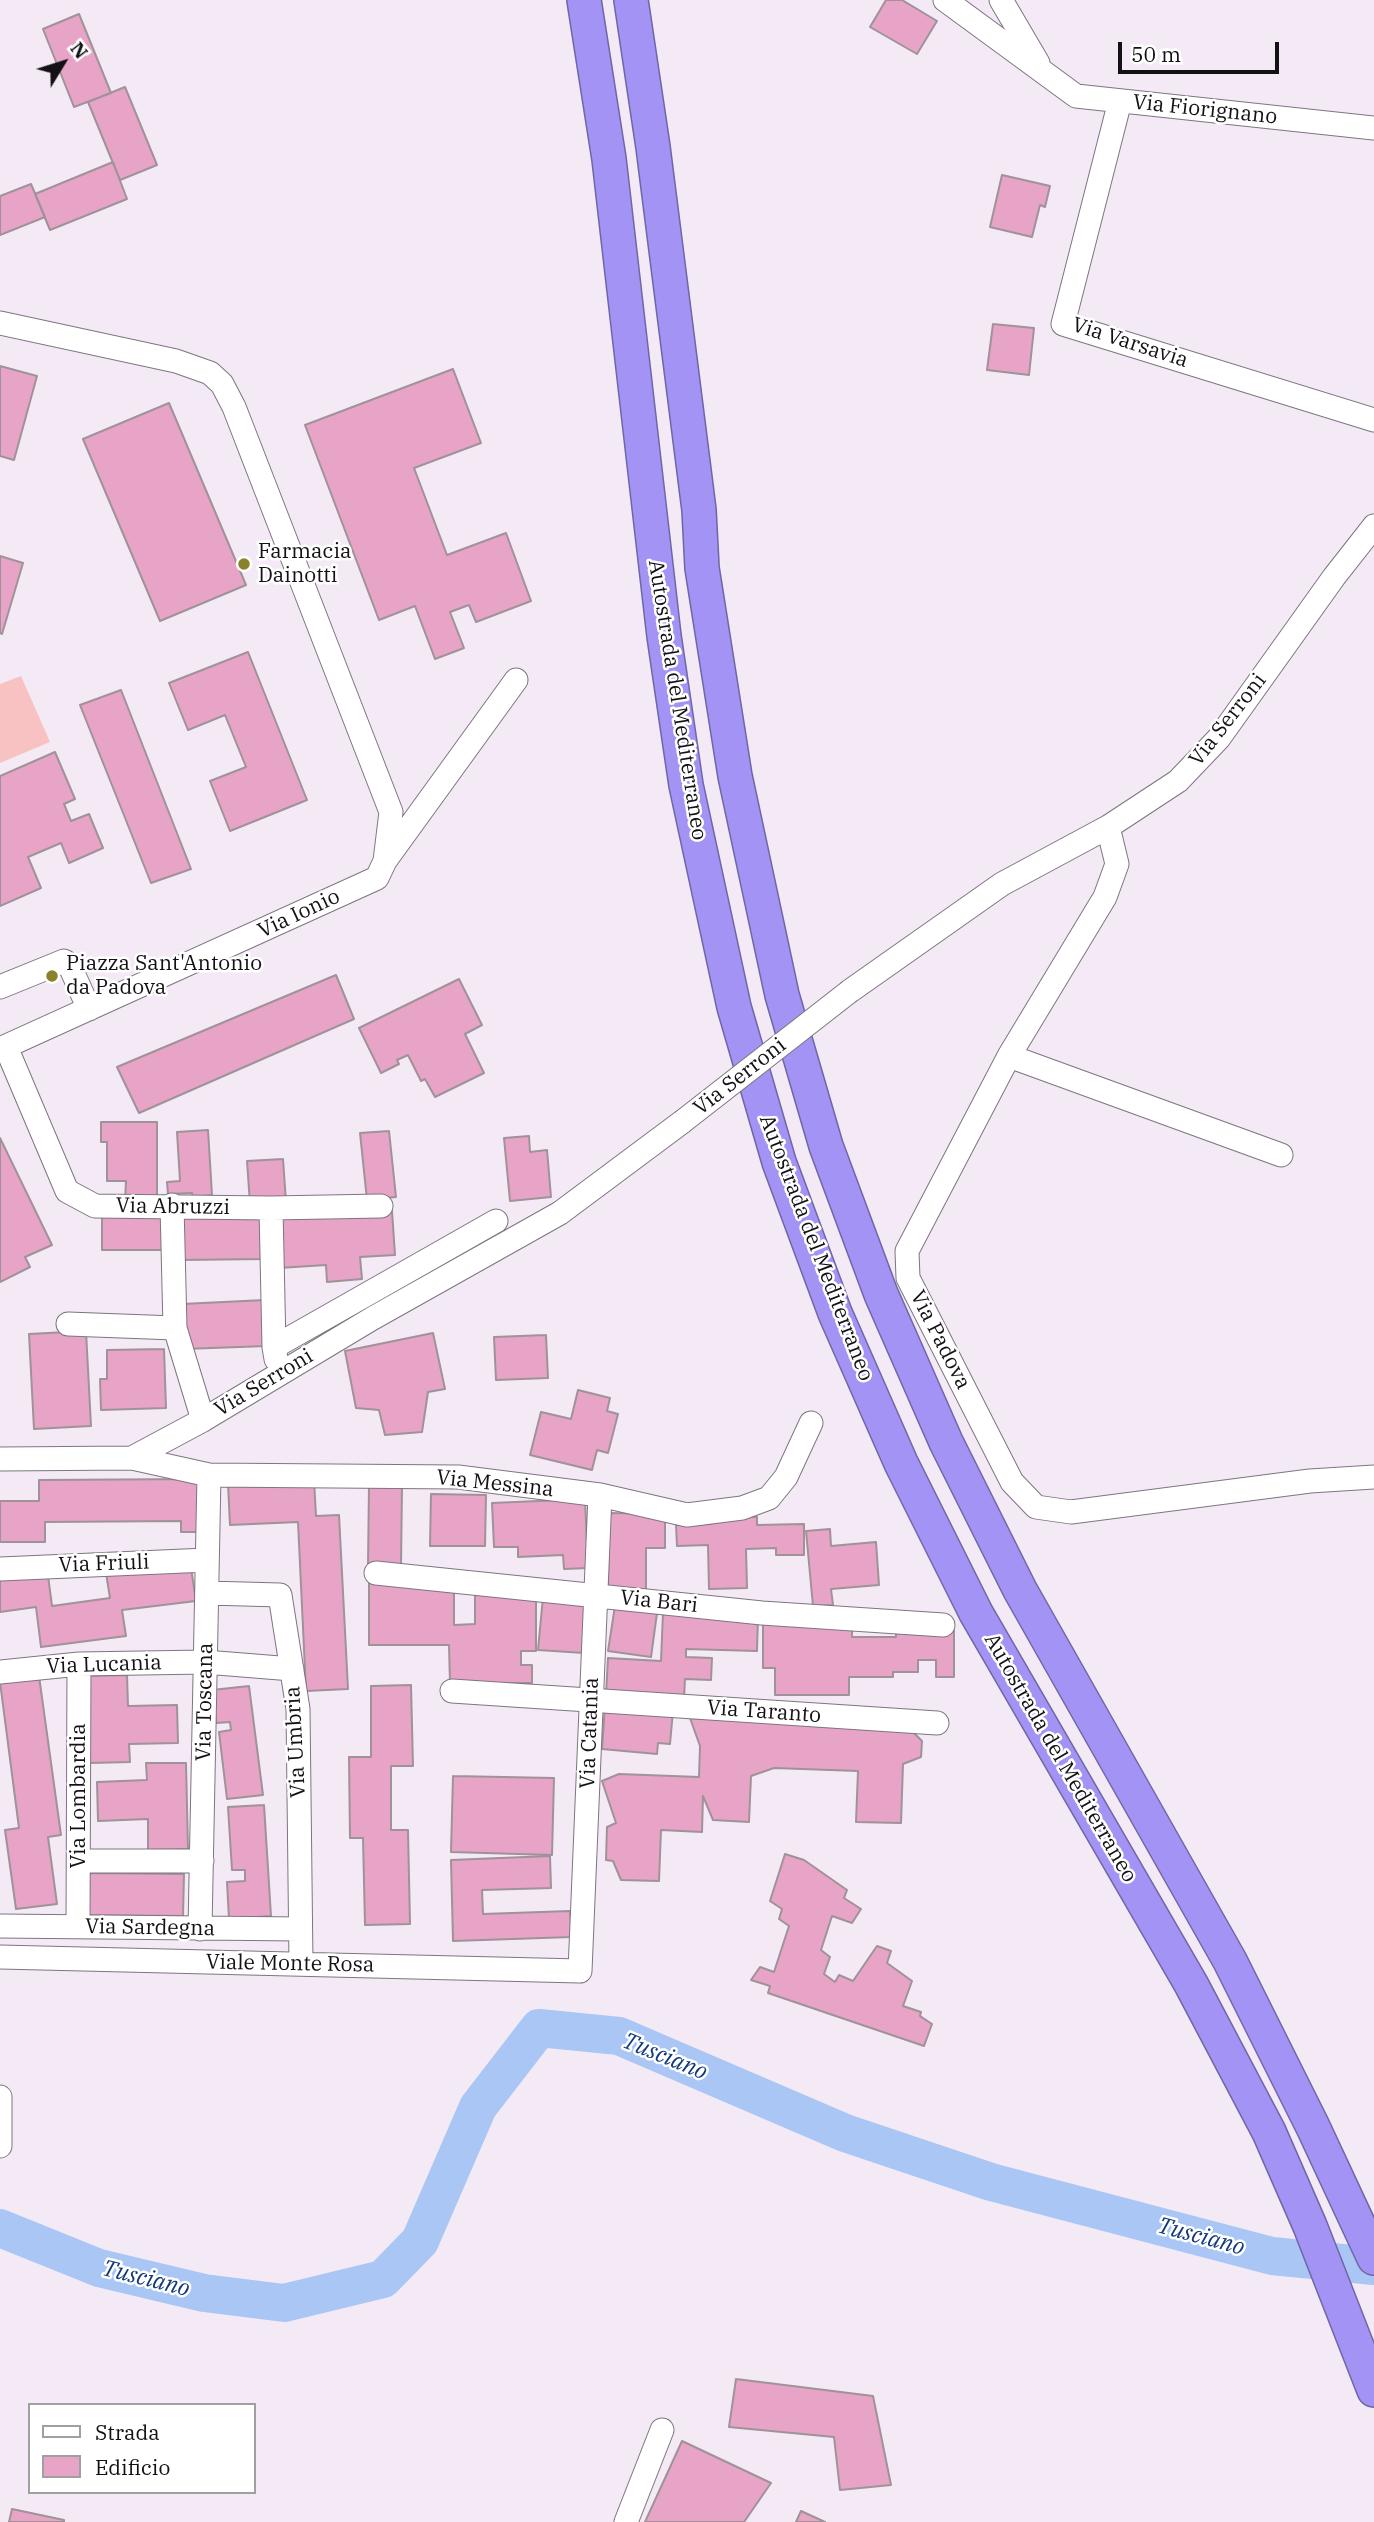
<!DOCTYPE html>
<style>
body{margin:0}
#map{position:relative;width:1374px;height:2522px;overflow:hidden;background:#f3eaf5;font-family:"IBM Plex Serif",serif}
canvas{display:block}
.legend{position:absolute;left:28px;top:2403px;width:228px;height:91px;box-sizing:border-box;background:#fff;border:2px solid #a1a0a1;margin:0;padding:9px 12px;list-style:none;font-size:21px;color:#141115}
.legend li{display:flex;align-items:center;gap:14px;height:35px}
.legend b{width:35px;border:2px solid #a1a0a1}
.north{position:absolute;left:28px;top:28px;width:70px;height:70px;-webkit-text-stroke:5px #fff;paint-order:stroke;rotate:52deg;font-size:19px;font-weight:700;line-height:28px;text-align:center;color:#141115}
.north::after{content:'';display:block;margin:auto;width:24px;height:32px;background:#141115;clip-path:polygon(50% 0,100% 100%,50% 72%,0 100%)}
.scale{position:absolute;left:1118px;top:42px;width:161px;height:32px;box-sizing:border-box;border:4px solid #141115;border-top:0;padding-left:9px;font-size:21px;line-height:24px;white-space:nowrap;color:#141115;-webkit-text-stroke:5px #fff;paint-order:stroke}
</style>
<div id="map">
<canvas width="1374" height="2522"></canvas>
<ul class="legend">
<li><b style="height:9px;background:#fff"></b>Strada</li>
<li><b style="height:19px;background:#e8a4c6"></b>Edificio</li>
</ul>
<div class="north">N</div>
<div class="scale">50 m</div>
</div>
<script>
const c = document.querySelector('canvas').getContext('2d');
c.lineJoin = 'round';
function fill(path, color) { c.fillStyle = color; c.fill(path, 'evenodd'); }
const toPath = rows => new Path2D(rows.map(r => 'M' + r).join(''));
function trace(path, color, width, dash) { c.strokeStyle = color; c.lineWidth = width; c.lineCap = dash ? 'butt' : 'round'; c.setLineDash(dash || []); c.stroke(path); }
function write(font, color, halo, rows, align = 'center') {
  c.font = font + ' "IBM Plex Serif",serif'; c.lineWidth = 5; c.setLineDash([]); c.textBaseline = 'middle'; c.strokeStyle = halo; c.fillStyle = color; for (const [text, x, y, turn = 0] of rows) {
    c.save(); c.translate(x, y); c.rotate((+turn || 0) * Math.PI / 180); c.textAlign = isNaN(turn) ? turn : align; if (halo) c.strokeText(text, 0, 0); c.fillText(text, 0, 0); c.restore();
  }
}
fill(toPath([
 [21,676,50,742,0,763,0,684]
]), '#f8c2c3');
trace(toPath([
 [0,2228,99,2268,204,2293,284,2303,383,2279,420,2241,478,2107,539,2028,619,2036,845,2133,991,2182,1272,2256,1374,2266]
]), '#a9c6f4', 38);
const building = toPath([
 [886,0,902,0,937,21,917,54,870,27,886,0],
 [79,14,111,93,74,107,43,29,79,14],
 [125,87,157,165,120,180,88,102,125,87],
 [113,162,127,199,50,230,35,194,113,162],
 [1002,175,1050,186,1045,207,1040,205,1032,237,990,227,1002,175],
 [31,184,45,217,0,235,0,196,31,184],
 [993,324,1034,328,1029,375,987,370,993,324],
 [0,366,37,376,14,460,0,456,0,366],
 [453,369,481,443,414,468,447,555,506,533,531,601,476,622,469,605,450,612,464,648,435,659,415,606,379,620,305,425,453,369],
 [169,403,246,585,160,621,83,439,169,403],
 [0,556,23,563,2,634,0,633,0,556],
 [248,652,307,800,230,831,210,781,246,767,225,715,188,730,169,683,248,652],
 [121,690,191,869,151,883,80,705,121,690],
 [55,752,75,799,64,804,71,821,89,814,103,848,69,863,61,843,28,857,41,888,0,906,0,776,55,752],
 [336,975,354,1019,139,1113,117,1067,336,975],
 [459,979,482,1025,465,1034,484,1073,435,1097,425,1079,421,1081,408,1055,397,1060,399,1064,381,1073,359,1028,459,979],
 [101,1122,157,1122,157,1200,125,1200,126,1181,107,1181,107,1142,101,1142,101,1122],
 [208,1130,212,1195,193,1197,192,1193,168,1194,167,1182,180,1181,177,1132,208,1130],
 [389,1131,396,1197,367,1200,360,1133,389,1131],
 [529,1136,530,1152,547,1150,551,1197,510,1201,504,1138,529,1136],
 [0,1138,52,1245,25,1257,30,1267,0,1282,0,1138],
 [283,1159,286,1202,250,1204,247,1161,283,1159],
 [102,1211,166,1211,166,1250,102,1250,102,1211],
 [263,1211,264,1259,181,1260,181,1212,263,1211],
 [392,1211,395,1255,360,1257,362,1279,327,1282,326,1265,279,1268,275,1215,326,1215,392,1211],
 [265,1300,267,1346,184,1349,182,1304,265,1300],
 [86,1331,91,1426,34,1429,29,1334,86,1331],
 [433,1333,445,1389,428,1392,422,1432,385,1435,379,1410,356,1408,345,1351,433,1333],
 [546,1335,548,1378,496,1380,494,1337,546,1335],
 [164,1349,166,1408,101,1410,100,1379,107,1379,107,1350,164,1349],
 [578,1390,610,1398,607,1411,618,1414,608,1453,597,1450,592,1470,530,1455,541,1412,571,1419,578,1390],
 [200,1479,201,1532,181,1532,181,1521,45,1522,45,1542,0,1542,0,1501,39,1501,39,1480,200,1479],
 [314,1480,316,1516,339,1515,348,1689,306,1691,298,1522,230,1525,228,1484,314,1480],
 [369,1485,402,1486,401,1566,368,1566,369,1485],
 [431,1494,486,1495,485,1546,430,1546,431,1494],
 [585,1499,588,1568,564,1569,563,1555,518,1557,518,1547,494,1547,492,1503,585,1499],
 [609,1513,665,1514,665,1548,646,1548,646,1594,608,1593,609,1513],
 [710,1517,757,1517,757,1525,804,1524,804,1555,776,1555,776,1548,746,1549,747,1588,709,1589,708,1545,677,1546,676,1525,711,1524,710,1517],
 [830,1529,831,1546,876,1542,879,1585,831,1589,833,1605,813,1606,806,1531,830,1529],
 [190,1561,196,1601,122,1610,126,1636,41,1647,36,1607,0,1612,0,1574,47,1568,52,1606,110,1598,106,1573,190,1561],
 [369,1582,429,1582,454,1589,454,1625,475,1624,475,1593,536,1593,536,1651,521,1651,521,1665,532,1665,532,1683,450,1683,449,1645,369,1645,369,1582],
 [543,1597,588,1601,584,1653,538,1650,543,1597],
 [615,1606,657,1613,651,1657,608,1651,615,1606],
 [663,1613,758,1616,757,1651,686,1649,686,1657,712,1658,711,1680,685,1679,684,1698,606,1695,608,1658,661,1661,663,1613],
 [763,1621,852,1621,852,1637,896,1637,896,1629,954,1630,954,1677,936,1677,936,1660,918,1660,918,1672,893,1672,893,1677,849,1677,849,1695,775,1695,775,1668,763,1668,763,1621],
 [127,1675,128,1706,177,1705,178,1743,129,1744,130,1762,90,1763,88,1676,127,1675],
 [39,1676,61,1835,48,1837,57,1904,16,1909,5,1830,19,1828,0,1682,39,1676],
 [411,1685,413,1766,391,1766,391,1830,408,1830,410,1924,365,1925,363,1838,350,1838,349,1757,371,1757,371,1686,411,1685],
 [249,1686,263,1795,227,1799,219,1732,231,1730,230,1722,216,1723,212,1690,249,1686],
 [605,1705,673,1711,670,1744,658,1743,657,1754,602,1749,605,1705],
 [690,1718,908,1727,922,1741,921,1757,903,1764,901,1823,856,1822,858,1771,774,1768,751,1776,749,1822,713,1820,703,1796,702,1832,661,1830,659,1881,621,1880,613,1861,606,1860,607,1827,616,1823,602,1781,619,1774,699,1777,700,1746,690,1718],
 [146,1763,186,1763,188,1849,148,1850,148,1819,98,1821,97,1782,147,1780,146,1763],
 [453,1776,554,1778,552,1855,451,1852,453,1776],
 [264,1805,271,1916,229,1919,227,1882,245,1881,245,1870,232,1870,228,1807,264,1805],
 [785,1854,804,1860,847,1890,844,1898,861,1909,852,1923,832,1916,821,1950,830,1957,824,1974,835,1982,839,1975,853,1981,877,1946,891,1951,887,1963,912,1981,903,2006,921,2012,920,2016,932,2024,924,2046,768,1993,770,1986,751,1980,760,1967,774,1972,789,1926,779,1919,782,1909,770,1901,785,1854],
 [550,1856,551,1888,482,1890,483,1914,570,1911,572,1937,453,1941,451,1860,550,1856],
 [87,1873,184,1874,183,1916,87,1915,87,1873],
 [736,2379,873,2396,891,2485,840,2490,834,2437,729,2427,736,2379],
 [682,2441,771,2483,744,2522,645,2522,682,2441],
 [12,2509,64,2520,64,2522,9,2522,12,2509],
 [801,2511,825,2522,796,2522,801,2511]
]);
fill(building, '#e8a4c6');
trace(building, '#9f9298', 2);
const minor = toPath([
 [945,0,1076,96,1374,128],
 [1001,0,1038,63],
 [1120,101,1063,324,1374,420],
 [0,323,176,361,210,373,222,384,234,407,391,812,385,861],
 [1108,827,1117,864,1105,897,1009,1056,907,1251,908,1278,1012,1482,1036,1507,1071,1512,1310,1481,1374,1477],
 [0,987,64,961,69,964,89,1009],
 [850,991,1002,884,1108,827,1178,781,1219,738,1334,577,1374,526],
 [6,1047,67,1191,95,1206,271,1208,381,1206],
 [0,1049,377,878,385,861,516,680],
 [1009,1056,1281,1155],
 [172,1205,175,1328,203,1420],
 [271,1208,274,1347,276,1359],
 [68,1324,175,1328],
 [274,1347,496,1221],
 [132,1458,209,1475,458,1477,600,1495,687,1515,742,1508,769,1498,786,1477,811,1423],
 [0,1459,132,1458,203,1420,373,1318,560,1213,682,1122],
 [0,1569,207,1560],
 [376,1573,762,1613,943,1625],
 [207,1593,280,1595,298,1709,301,1964],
 [0,1672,79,1664,205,1662,292,1669],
 [452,1691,937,1723],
 [79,1861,202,1861],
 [0,1926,300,1929],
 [78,1927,79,1664],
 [200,1929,209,1475],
 [0,1957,580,1971,600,1495],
 [0,2097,0,2146],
 [626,2522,662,2430]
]);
const highway = toPath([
 [584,0,609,159,664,636,686,785,734,1007,779,1162,835,1313,901,1463,976,1613,1191,1984,1269,2132,1310,2226,1374,2390],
 [631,0,653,147,699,510,702,568,735,776,782,995,826,1146,881,1294,946,1442,1020,1590,1230,1961,1313,2127,1374,2258]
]);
trace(minor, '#7d757f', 25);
trace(highway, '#7066a6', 36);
trace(minor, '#fff', 23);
trace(highway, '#a293f4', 33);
const minorBridge = toPath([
 [682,1122,850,991]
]);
trace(minorBridge, '#7d757f', 25, []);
trace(minorBridge, '#fff', 23);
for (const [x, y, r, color] of [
 [244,564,7,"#89822a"],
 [52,976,7,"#89822a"]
]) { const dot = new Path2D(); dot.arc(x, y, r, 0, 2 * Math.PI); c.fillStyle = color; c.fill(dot); trace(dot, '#fff', 2.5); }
write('21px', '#141115', '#fff', [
 ["Via Fiorignano",1205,110,6],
 ["Via Varsavia",1130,343,18],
 ["Autostrada del Mediterraneo",677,700,81],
 ["Via Serroni",1228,720,-52],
 ["Via Ionio",299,914,-25],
 ["Via Serroni",740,1077,-38],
 ["Via Abruzzi",173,1207,1],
 ["Autostrada del Mediterraneo",816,1248,69],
 ["Via Padova",940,1340,63],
 ["Via Serroni",264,1383,-31],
 ["Via Messina",495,1484,6],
 ["Via Friuli",104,1564,-2],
 ["Via Bari",659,1602,6],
 ["Via Lucania",104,1665,-2],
 ["Via Toscana",205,1702,-89],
 ["Via Taranto",764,1712,4],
 ["Via Catania",590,1733,-88],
 ["Via Umbria",296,1742,-93],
 ["Autostrada del Mediterraneo",1060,1758,60],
 ["Via Lombardia",79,1796,-90],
 ["Via Sardegna",150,1928,1],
 ["Viale Monte Rosa",290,1964,1]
]);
write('21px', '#141115', '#fff', [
 ["Farmacia",258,552],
 ["Dainotti",258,576],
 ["Piazza Sant'Antonio",66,964],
 ["da Padova",66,988]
], 'left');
write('italic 23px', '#12397b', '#fff', [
 ["Tusciano",665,2057,22],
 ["Tusciano",1201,2237,15],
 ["Tusciano",146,2279,14]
]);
</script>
